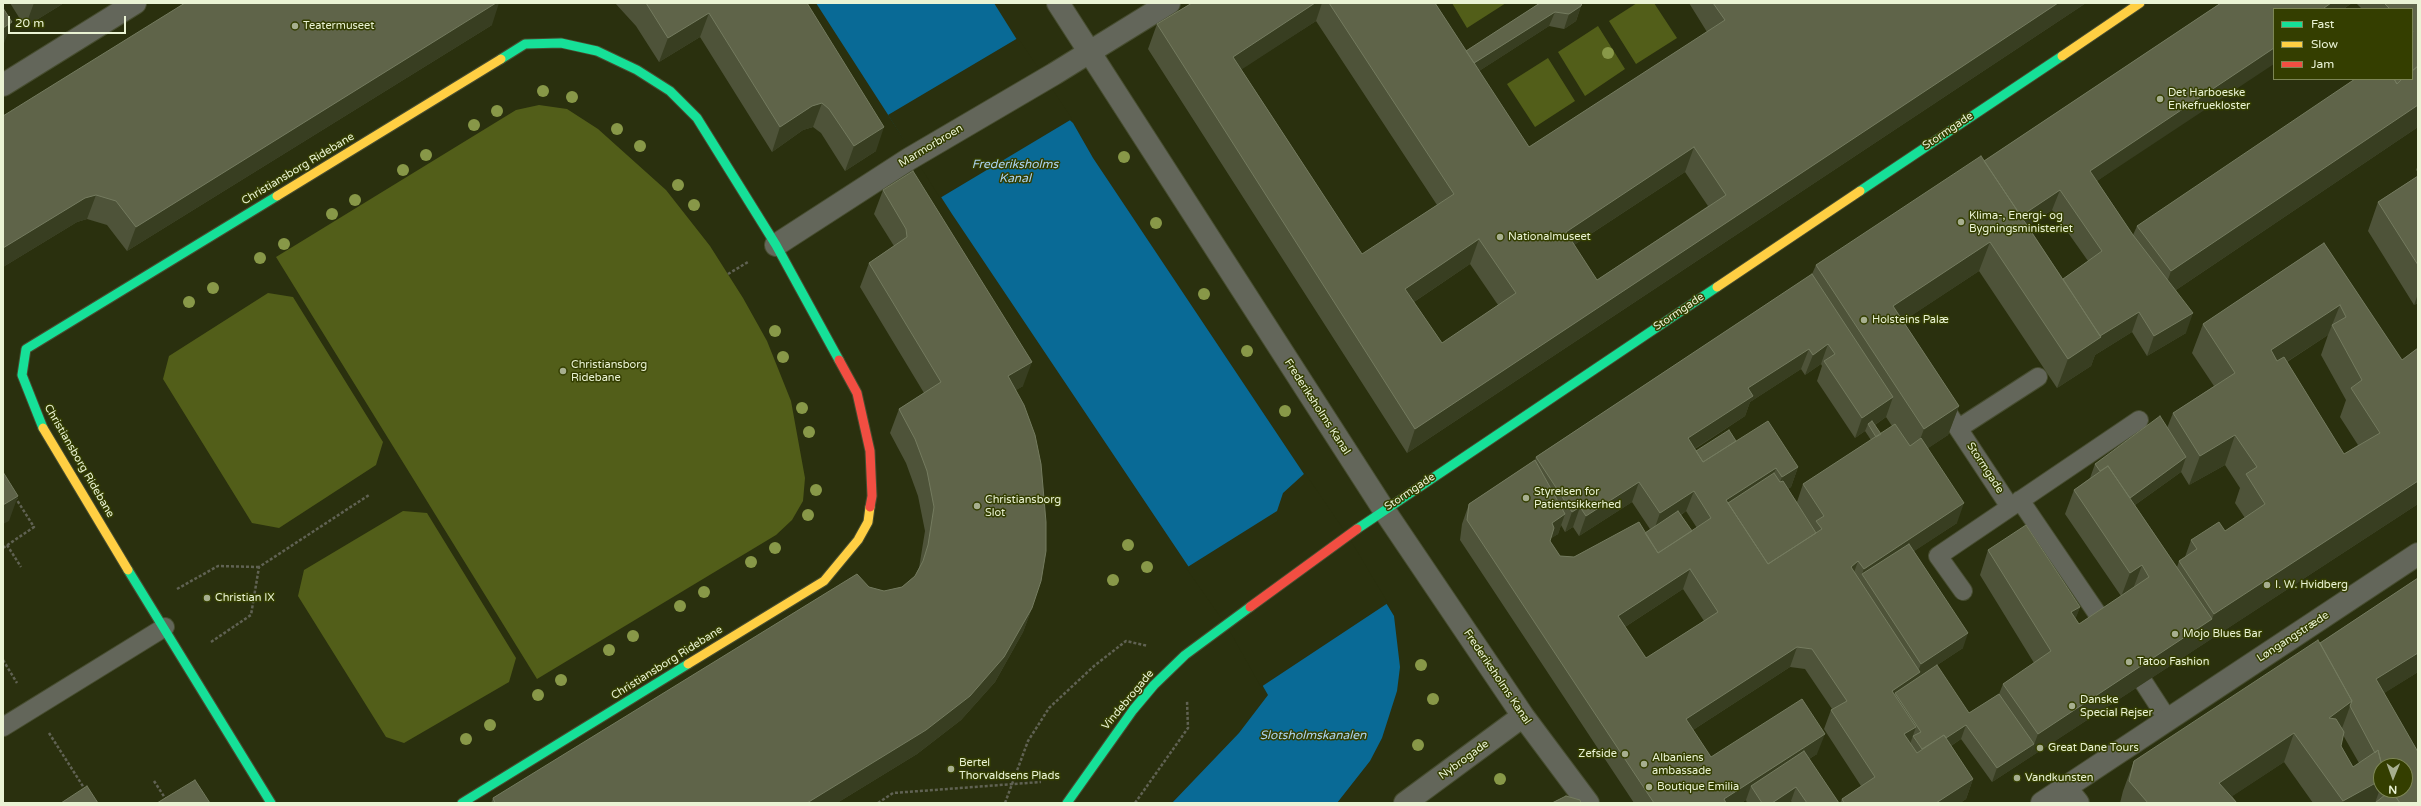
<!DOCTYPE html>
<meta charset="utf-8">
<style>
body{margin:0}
#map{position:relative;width:2421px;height:806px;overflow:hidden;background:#2a300e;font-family:"Varela Round",sans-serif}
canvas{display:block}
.frame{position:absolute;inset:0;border:4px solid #eaf3d4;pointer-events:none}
.legend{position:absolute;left:2273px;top:8px;width:140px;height:72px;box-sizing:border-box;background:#343e00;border:1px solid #7d8655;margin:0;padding:5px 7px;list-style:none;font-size:12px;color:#eaf3d4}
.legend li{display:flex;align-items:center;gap:8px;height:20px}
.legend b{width:20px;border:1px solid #7d8655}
.north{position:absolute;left:2373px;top:758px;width:40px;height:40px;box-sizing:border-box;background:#343e00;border:1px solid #7d8655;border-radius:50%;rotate:181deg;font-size:11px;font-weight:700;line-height:16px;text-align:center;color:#eaf3d4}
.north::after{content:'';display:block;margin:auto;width:14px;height:18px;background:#a7af8f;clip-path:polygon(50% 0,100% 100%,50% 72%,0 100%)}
.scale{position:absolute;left:8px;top:16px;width:118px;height:18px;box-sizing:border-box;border:2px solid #eaf3d4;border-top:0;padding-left:5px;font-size:12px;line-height:14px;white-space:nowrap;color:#eaf3d4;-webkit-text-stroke:3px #343e00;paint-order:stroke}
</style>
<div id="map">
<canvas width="2421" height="806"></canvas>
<div class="frame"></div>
<ul class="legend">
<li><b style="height:5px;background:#16e098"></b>Fast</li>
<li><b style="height:5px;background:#ffcf43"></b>Slow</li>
<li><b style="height:5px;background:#f24e42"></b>Jam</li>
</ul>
<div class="north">N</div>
<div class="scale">20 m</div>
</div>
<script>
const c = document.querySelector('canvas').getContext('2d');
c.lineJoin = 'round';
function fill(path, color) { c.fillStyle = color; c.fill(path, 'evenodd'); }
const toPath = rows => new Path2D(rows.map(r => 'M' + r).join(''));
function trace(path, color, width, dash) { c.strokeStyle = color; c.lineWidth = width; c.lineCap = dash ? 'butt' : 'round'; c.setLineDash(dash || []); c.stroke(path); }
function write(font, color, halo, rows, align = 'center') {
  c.font = font + ' "Varela Round",sans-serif'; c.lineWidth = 3; c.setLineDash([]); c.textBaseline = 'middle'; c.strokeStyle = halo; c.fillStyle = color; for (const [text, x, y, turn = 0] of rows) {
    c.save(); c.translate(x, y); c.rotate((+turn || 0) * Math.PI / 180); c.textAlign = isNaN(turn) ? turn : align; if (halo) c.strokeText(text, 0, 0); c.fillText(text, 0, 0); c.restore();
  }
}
fill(toPath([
 [1452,3,1506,3,1467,28],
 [1637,3,1654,3,1677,38,1636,64,1609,21],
 [1598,26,1625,69,1585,96,1558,52],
 [1548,58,1575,101,1535,127,1507,84],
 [539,105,567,109,598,129,666,190,710,246,743,298,767,341,791,401,805,478,803,501,792,520,776,535,537,679,276,257,516,110],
 [268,293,293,297,383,442,376,465,279,528,252,523,163,379,169,356],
 [403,511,427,513,516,658,509,682,404,743,386,737,298,596,304,570]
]), '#525e19');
fill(toPath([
 [816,3,994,3,1064,115,1073,123,1093,158,1346,537,1394,616,1400,667,1397,691,1382,738,1370,761,1337,803,1172,803,1239,733,1268,695,1229,627,952,214]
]), '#096a96');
fill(toPath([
 [1018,38,1072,119,940,198,888,115],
 [1305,473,1348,536,1388,603,1261,687,1228,628,1186,568,1277,511,1283,493]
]), '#2a300e');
const lane = toPath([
 [1940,401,2010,507],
 [1959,428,2038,377],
 [2020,500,2105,625],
 [1963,591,1938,556,2139,420],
 [2144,683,2168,720],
 [3,727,165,627]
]);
const street = toPath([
 [1058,3,1384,510,1523,716,1588,803],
 [3,85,135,3],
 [776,245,909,159,1054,74,1169,3],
 [2066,788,2078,803],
 [1405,803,1523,716],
 [2042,803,2418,554]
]);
const fast = toPath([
 [501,59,525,44,561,43,597,51,637,70,670,91,697,118,776,245,839,360],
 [1860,191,2062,56],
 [43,428,22,375,26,349,277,196],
 [1357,529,1717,287],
 [128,570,271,803],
 [462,803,688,664],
 [1067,803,1133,710,1154,685,1185,655,1250,607]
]);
const slow = toPath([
 [2062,56,2140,3],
 [277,196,501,59],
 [1717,287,1860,191],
 [43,428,128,570],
 [688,664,824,581,858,540,868,522,870,507]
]);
const jam = toPath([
 [839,360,857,393,870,451,872,496,870,507],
 [1250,607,1357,529]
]);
trace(lane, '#474d30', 20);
trace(street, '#474d30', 24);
trace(fast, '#474d30', 11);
trace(slow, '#474d30', 11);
trace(jam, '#474d30', 11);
trace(toPath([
 [728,274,748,262],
 [7,545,21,567],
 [3,548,34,527,15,497],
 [177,589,218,566,259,567],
 [211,642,251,615,259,567,369,495],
 [3,660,17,683],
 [49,733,86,791],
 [154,781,167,801],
 [878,803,893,793,1041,782],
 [1005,803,1028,741,1049,708,1094,666,1126,641,1148,646],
 [1135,803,1188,728,1187,700]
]), '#606253', 2.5, [3, 2]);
trace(lane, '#63665a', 18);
trace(street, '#63665a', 22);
trace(fast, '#16e098', 9);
trace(slow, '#ffcf43', 9);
trace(jam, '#f24e42', 9);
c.fillStyle = '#889848';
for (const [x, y] of [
 [1608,53],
 [543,91],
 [572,97],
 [497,111],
 [474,125],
 [617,129],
 [640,146],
 [426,155],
 [1124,157],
 [403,170],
 [678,185],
 [355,200],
 [694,205],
 [332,214],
 [1156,223],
 [284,244],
 [260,258],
 [213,288],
 [1204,294],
 [189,302],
 [775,331],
 [1247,351],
 [783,357],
 [802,408],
 [1285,411],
 [809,432],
 [816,490],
 [808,515],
 [1128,545],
 [775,548],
 [751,562],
 [1147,567],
 [1113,580],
 [704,592],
 [680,606],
 [633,636],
 [609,650],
 [1421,665],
 [561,680],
 [538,695],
 [1433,699],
 [490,725],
 [466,739],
 [1418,745],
 [1500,779]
]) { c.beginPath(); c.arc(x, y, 6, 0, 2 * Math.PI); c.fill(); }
fill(toPath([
 [10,3,64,3,25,27],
 [615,3,807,3,876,151,845,171,821,133,813,127,803,130,772,152,700,37,659,62,636,26],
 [1192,3,1435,3,1466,51,1540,3,1581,6,1576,21,1564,29,1549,26,1479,71,1529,147,1707,32,1689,3,2086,3,1407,453,1148,49,1157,24],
 [1316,21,1437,205,1362,254,1241,69],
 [1685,172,1708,206,1597,280,1574,245],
 [1470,264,1498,305,1442,343,1414,302],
 [2221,3,2352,3,2097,181,2133,235,2137,226,2412,79,2412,9,2362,9,2356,3,2418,3,2418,127,2176,290,2186,333,2147,356,2132,332,2095,355,2091,366,2057,388,1979,271,1903,321,1959,406,1948,435,1928,448,1957,523,1914,551,1963,648,1919,677,1918,678,1969,713,1999,694,2003,684,2034,663,1980,575,1988,550,2080,607,2075,619,2079,624,2121,596,2065,514,2074,490,2090,478,2095,464,2167,428,2173,413,2214,386,2192,353,2203,324,2324,243,2402,360,2418,348,2418,504,1992,782,1961,739,1951,746,1973,779,1966,799,1960,803,1840,803,1842,799,1861,786,1824,729,1831,710,1832,709,1805,669,1790,667,1693,730,1711,757,1817,754,1809,759,1839,803,1792,803,1791,801,1788,803,1747,803,1746,800,1741,803,1634,803,1460,540,1462,524,1469,504,1535,460,1536,457,1812,274,1816,265,1984,161],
 [2052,210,2088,261,2063,279,2028,226],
 [2328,335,2321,355,2346,400,2340,417,2358,445,2344,454,2287,362],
 [1821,364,1822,366,1817,381,1855,438,1865,431,1871,440,1803,484,1797,502,1788,489,1791,487,1798,467,1736,441,1696,451,1695,449,1745,416,1750,402,1801,369,1805,375],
 [1886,417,1892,426,1881,434,1875,425],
 [2225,465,2240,488,2235,503,2245,518,2225,531,2191,540,2185,557,2179,561,2177,567,2135,505,2181,472,2189,485],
 [1632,502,1650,529,1645,533,1574,557,1560,556,1550,541,1551,538,1558,534,1561,525,1565,532,1573,527,1579,536],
 [1686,511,1697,528,1692,531,1681,515],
 [1683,589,1704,621,1646,658,1625,627],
 [492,25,127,251,107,225,87,219,77,222,3,267,3,116],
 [2418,165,2418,172,2416,170],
 [2418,176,2418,303,2414,305,2368,231,2378,202],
 [883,190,1023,386,1016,390,1032,608,1023,632,995,682,961,720,917,754,837,803,491,803,493,798,869,587,884,591,902,587,915,576,919,568,925,531,918,496,906,463,890,433,899,409,924,393,860,287,869,263,894,246,874,214],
 [2418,578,2418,672,2384,693,2418,803,2313,803,2284,762,2232,796,2237,803,2120,803,2123,791,2134,761,2320,643],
 [2343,735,2359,763,2353,767,2341,746],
 [2381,766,2405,790,2381,790]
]), '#4e5339');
fill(toPath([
 [34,3,64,3,25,27],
 [496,3,499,3,492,25,127,251,136,227],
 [1315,3,1322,3,1316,21,1224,81,1233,57],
 [2058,3,2086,3,1407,453,1415,429],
 [2331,3,2352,3,2343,9,2324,9,2324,8],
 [1581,6,1576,21,1564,29,1569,14],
 [1555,12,1549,26,1462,82,1467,68],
 [709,13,700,37,659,62,668,38],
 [12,22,3,46,3,28],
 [2274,48,2274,64,2082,191,2090,171],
 [822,103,813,127,803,130,772,152,780,127,812,106],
 [2418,105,2418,127,2161,300,2171,271],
 [884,127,876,151,845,171,854,146],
 [1694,147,1685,172,1557,256,1566,232],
 [2060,190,2052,210,2007,240,2015,220],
 [96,195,87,219,77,222,3,267,3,248,85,198],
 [1479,239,1470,264,1396,314,1405,289],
 [1990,242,1979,271,1882,335,1893,306],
 [2418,294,2418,303,2414,305],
 [2340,305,2328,335,2260,379,2271,350],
 [2139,312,2132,332,2095,355,2091,366,2057,388,2068,359,2094,340],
 [2193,313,2186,333,2147,356,2154,336],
 [1828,344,1821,364,1805,375,1813,355],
 [1809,349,1801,369,1750,402,1745,416,1680,458,1688,438,1748,388],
 [1032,362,1023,386,1000,400,1008,376],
 [1893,397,1886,417,1870,428,1868,424,1865,431,1855,438,1862,418],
 [1959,406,1948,435,1913,458,1924,429],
 [2235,435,2225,465,2189,485,2200,456],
 [1736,441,1734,448,1698,465],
 [2186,457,2181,472,2118,517,2124,503],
 [1798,467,1791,487,1775,497,1782,477],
 [1776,468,1768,488,1729,513,1726,500],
 [2418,481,2418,504,2029,758,2038,734,2212,619,2214,614],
 [1639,482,1632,502,1579,536,1586,516],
 [1694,491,1686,511,1653,533,1660,513],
 [18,496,9,521,3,524,3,505],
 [1964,503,1957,523,1867,582,1862,574,1864,569],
 [1580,507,1573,527,1565,532,1572,512],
 [1565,514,1558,534,1544,543,1552,523],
 [1858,561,1851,581,1851,567],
 [2142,565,2133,589,2121,597,2130,573],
 [1690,569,1683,589,1611,636,1618,616],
 [2080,607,2071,631,2071,612],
 [1032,608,1023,632,995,682,961,720,917,754,837,803,807,803],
 [1968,633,1963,648,1919,677,1913,692,1895,693,1890,708,1892,691,1917,674,1921,664],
 [1797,647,1790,667,1679,739,1686,719],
 [2418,653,2418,672,2367,704,2376,679],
 [2352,701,2341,731,2329,718],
 [1966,725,1961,739,1919,767,1924,752],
 [1916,727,1909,747,1904,734],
 [2294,733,2284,762,2222,803,2219,783],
 [1825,734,1817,754,1756,793,1751,786,1746,800,1741,803,1722,803,1724,799],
 [2034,744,2029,758,1992,782,1997,768],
 [1973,779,1966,799,1960,803,1936,803],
 [2381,780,2381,786,2375,803,2343,803,2343,801],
 [1796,787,1791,801,1788,803,1772,803]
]), '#383e21');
const building = toPath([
 [185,3,496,3,136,227,116,201,96,195,85,198,3,248,3,116,185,3],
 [646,3,807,3,884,127,854,146,829,109,822,103,812,106,780,127,709,13,668,38,646,3],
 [1192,3,1315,3,1233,57,1362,254,1454,194,1329,3,1435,3,1529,147,1725,20,1713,3,2058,3,1415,429,1157,24,1192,3],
 [1694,147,1726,195,1597,280,1566,232,1694,147],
 [1479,239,1516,293,1442,343,1405,289,1479,239],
 [1540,3,1582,3,1581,6,1569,14,1555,12,1474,63,1466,51,1540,3],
 [2221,3,2331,3,2324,8,2325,9,2274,9,2274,48,2090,171,2133,235,2193,313,2154,336,2139,312,2100,336,2063,279,2102,251,2060,190,2021,216,1984,161,2221,3],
 [2384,3,2418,3,2418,66,2412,71,2412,33,2413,31,2412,30,2412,9,2390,9,2384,3],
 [3,8,12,22,3,28,3,8],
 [2418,66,2418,105,2171,271,2137,226,2355,79,2394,79,2397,84,2402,79,2412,79,2412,71,2418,66],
 [2394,79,2402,79,2397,84,2394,79],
 [1981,156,2101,337,2068,359,1990,242,1893,306,1959,406,1924,429,1816,265,1981,156],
 [913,171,1032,362,1008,376,1024,405,1035,435,1041,464,1046,522,1046,551,1041,581,1032,608,1004,657,970,696,926,730,807,803,495,803,493,798,857,574,869,587,884,591,902,587,915,576,923,561,928,545,934,507,927,471,915,439,899,409,941,382,869,263,907,237,906,229,883,190,913,171],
 [2418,176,2418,265,2378,202,2418,176],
 [2324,243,2402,360,2418,348,2418,481,2214,614,2179,561,2197,549,2191,540,2219,522,2225,531,2265,504,2246,474,2257,467,2235,435,2200,456,2173,413,2235,373,2203,324,2324,243],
 [2340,305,2346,317,2332,325,2362,380,2351,388,2380,433,2344,454,2284,357,2277,361,2271,350,2340,305],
 [1812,274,1893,397,1862,418,1824,361,1835,354,1828,344,1813,355,1809,349,1748,388,1753,396,1688,438,1703,462,1768,421,1798,467,1782,477,1776,468,1726,500,1768,564,1822,529,1816,521,1824,516,1803,484,1895,424,1910,446,1921,438,1964,503,1864,569,1858,561,1851,567,1920,672,1892,691,1916,727,1904,734,1917,753,1944,735,1973,779,1936,803,1844,803,1842,799,1875,777,1831,710,1847,701,1812,649,1797,647,1686,719,1711,757,1802,699,1825,734,1724,799,1726,803,1654,803,1467,520,1469,504,1535,460,1565,514,1552,523,1554,528,1550,541,1560,556,1574,557,1639,522,1658,553,1711,518,1694,491,1660,513,1639,482,1586,516,1580,507,1572,512,1536,457,1812,274],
 [1690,569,1718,612,1646,658,1618,616,1690,569],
 [2160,416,2186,457,2130,498,2108,466,2100,471,2095,464,2160,416],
 [1872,421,1881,434,1876,437,1868,424,1872,421],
 [1729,430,1736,441,1703,462,1696,451,1729,430],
 [2108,466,2212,619,2038,734,2003,684,2051,651,1988,550,2026,525,2080,607,2071,612,2079,624,2149,577,2142,565,2130,573,2074,490,2108,466],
 [3,472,18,496,3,505,3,472],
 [1774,473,1780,482,1783,481,1816,533,1768,564,1728,503,1774,473],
 [1678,511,1692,531,1658,553,1645,533,1678,511],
 [1909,544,1968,633,1921,664,1862,574,1909,544],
 [2418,578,2418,653,2376,679,2418,752,2418,803,2400,803,2391,790,2388,792,2387,790,2405,790,2405,766,2382,766,2378,750,2375,753,2350,706,2352,701,2320,643,2418,578],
 [2318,640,2352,701,2329,718,2336,719,2344,732,2341,746,2353,767,2378,750,2382,766,2381,766,2381,780,2343,801,2294,733,2219,783,2237,803,2148,803,2129,781,2134,761,2318,640],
 [1937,665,1969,713,1999,694,2034,744,1997,768,1966,725,1946,738,1944,735,1922,749,1913,736,1921,732,1895,693,1937,665],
 [1804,751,1839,803,1807,803,1796,787,1772,803,1762,803,1751,786,1804,751],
 [195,780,210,803,157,803,195,780],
 [87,786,98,803,61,803,87,786],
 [2391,790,2400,803,2375,803,2391,790],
 [1566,796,1580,800,1581,803,1552,803,1566,796]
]);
fill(building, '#5f6449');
trace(building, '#747b5f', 1);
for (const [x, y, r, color] of [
 [295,26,4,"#a7af8f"],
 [2160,99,4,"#a7af8f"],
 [1961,222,4,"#a7af8f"],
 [1500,237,4,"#a7af8f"],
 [1864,320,4,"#a7af8f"],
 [563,371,4,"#a7af8f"],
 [1526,498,4,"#a7af8f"],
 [977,506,4,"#a7af8f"],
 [2267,585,4,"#a7af8f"],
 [207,598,4,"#a7af8f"],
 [2175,634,4,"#a7af8f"],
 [2129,662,4,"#a7af8f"],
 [2072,706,4,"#a7af8f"],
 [2040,748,4,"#a7af8f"],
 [1625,754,4,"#a7af8f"],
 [1644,764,4,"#a7af8f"],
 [951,769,4,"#a7af8f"],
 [2017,778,4,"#a7af8f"],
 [1649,787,4,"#a7af8f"]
]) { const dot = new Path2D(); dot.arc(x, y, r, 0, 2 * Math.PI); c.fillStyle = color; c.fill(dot); trace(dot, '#343e00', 1.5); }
write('11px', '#eaf3d4', '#343e00', [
 ["Teatermuseet",303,26],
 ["Det Harboeske",2168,93],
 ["Enkefruekloster",2168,106],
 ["Klima-, Energi- og",1969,216],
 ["Bygningsministeriet",1969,229],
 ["Nationalmuseet",1508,237],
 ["Holsteins Palæ",1872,320],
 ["Christiansborg",571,365],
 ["Ridebane",571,378],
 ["Styrelsen for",1534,492],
 ["Patientsikkerhed",1534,505],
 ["Christiansborg",985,500],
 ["Slot",985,513],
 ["I. W. Hvidberg",2275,585],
 ["Christian IX",215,598],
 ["Mojo Blues Bar",2183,634],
 ["Tatoo Fashion",2137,662],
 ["Danske",2080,700],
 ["Special Rejser",2080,713],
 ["Great Dane Tours",2048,748],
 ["Zefside",1617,754,"right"],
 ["Albaniens",1652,758],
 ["ambassade",1652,771],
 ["Bertel",959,763],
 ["Thorvaldsens Plads",959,776],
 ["Vandkunsten",2025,778],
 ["Boutique Emilia",1657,787]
], 'left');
write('11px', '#eaf3d4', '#343e00', [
 ["Stormgade",1948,131,-34],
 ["Marmorbroen",931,146,-31],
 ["Christiansborg Ridebane",298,169,-31],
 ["Stormgade",1679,312,-34],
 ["Frederiksholms Kanal",1317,407,57],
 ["Christiansborg Ridebane",79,461,60],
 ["Stormgade",1985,468,57],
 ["Stormgade",1410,492,-34],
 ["Løngangstræde",2293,637,-33],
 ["Christiansborg Ridebane",667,663,-32],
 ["Frederiksholms Kanal",1497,677,56],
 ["Vindebrogade",1128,700,-50],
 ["Nybrogade",1464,760,-36]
]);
write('italic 12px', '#abd3f0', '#343e00', [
 ["Frederiksholms",1015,165],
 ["Kanal",1015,179],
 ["Slotsholmskanalen",1313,736]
]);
</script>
